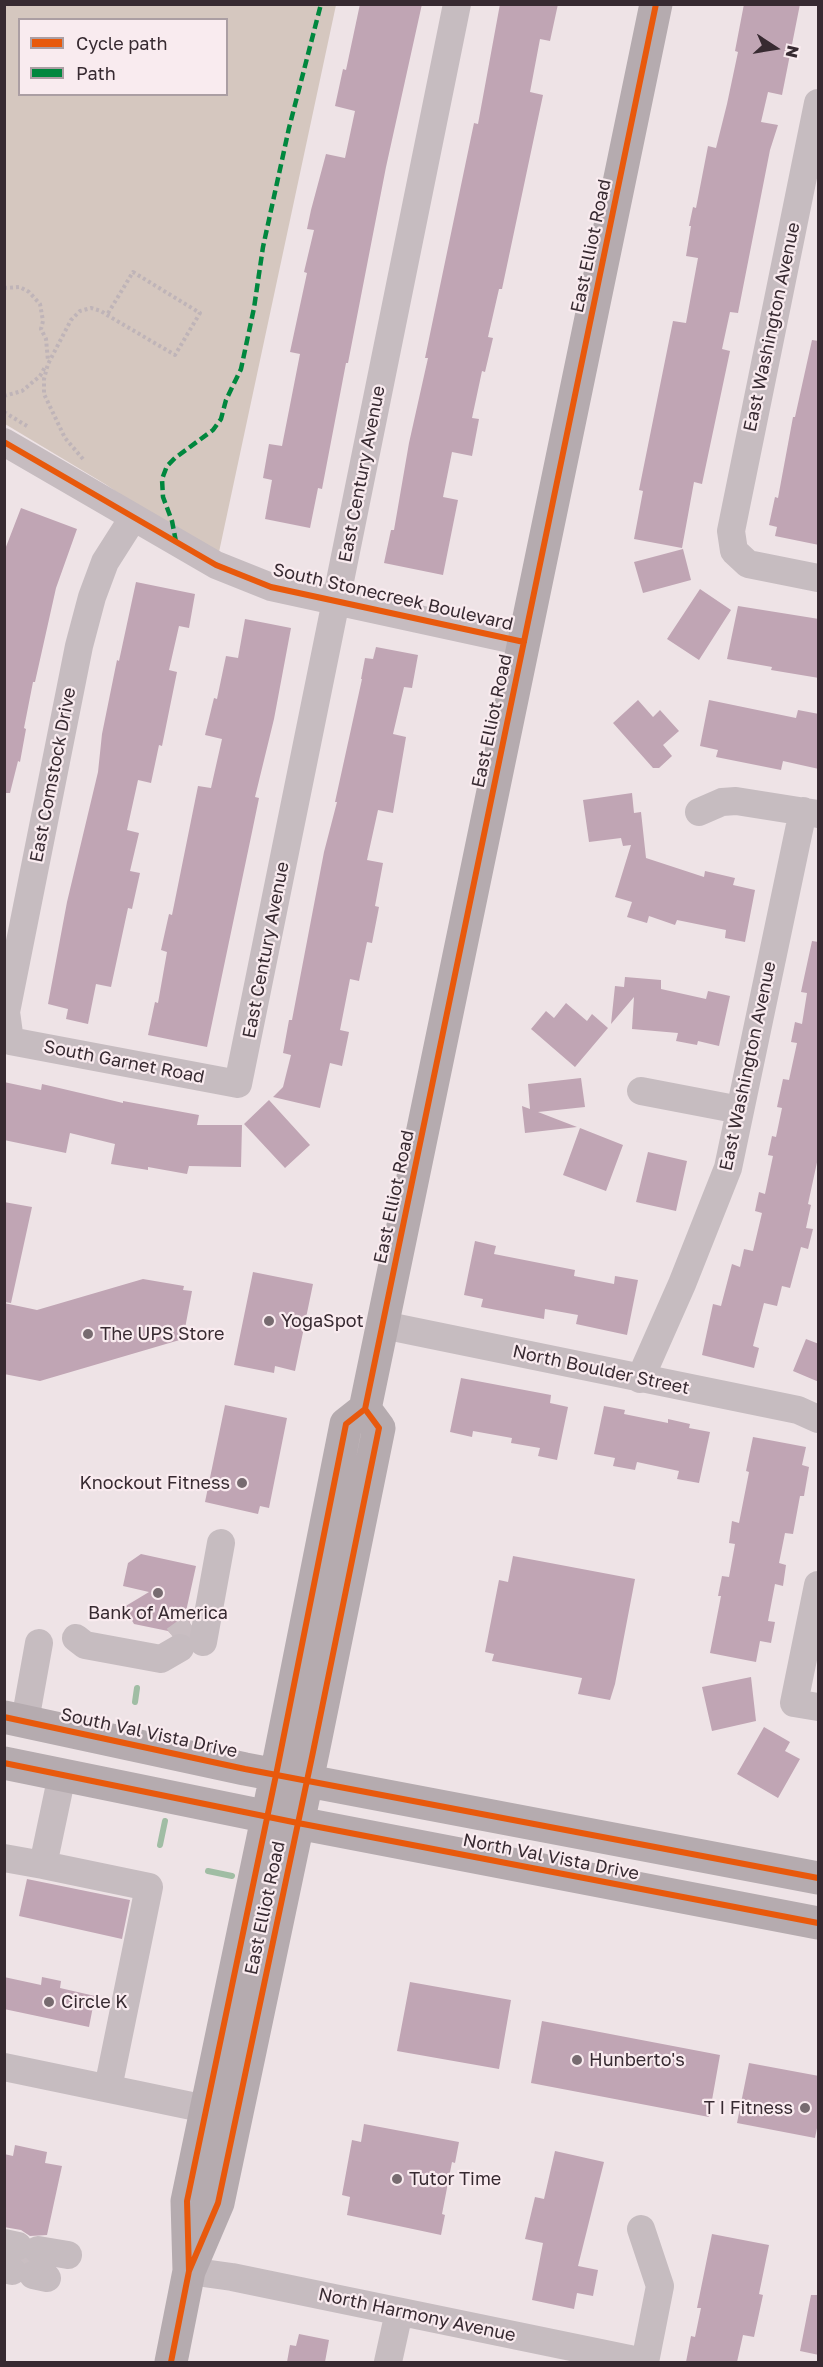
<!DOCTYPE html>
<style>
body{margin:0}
#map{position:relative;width:823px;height:2367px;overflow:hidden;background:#eee3e6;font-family:"Golos Text",sans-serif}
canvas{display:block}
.frame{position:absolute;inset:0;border:6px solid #372a31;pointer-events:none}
.legend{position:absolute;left:18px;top:18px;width:210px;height:78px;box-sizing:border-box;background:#f9ebef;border:2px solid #ab9ea3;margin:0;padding:8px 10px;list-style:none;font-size:18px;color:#372a31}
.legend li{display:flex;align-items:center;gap:12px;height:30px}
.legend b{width:30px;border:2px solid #ab9ea3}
.north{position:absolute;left:745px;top:18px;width:60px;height:60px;-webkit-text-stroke:4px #f9ebef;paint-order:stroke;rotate:102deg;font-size:16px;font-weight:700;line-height:24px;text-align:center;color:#372a31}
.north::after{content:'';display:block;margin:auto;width:21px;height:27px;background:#372a31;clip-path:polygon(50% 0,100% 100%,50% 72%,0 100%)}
</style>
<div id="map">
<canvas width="823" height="2367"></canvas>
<div class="frame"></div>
<ul class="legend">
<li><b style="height:8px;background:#e8590c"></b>Cycle path</li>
<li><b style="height:8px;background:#00873e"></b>Path</li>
</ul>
<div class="north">N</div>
</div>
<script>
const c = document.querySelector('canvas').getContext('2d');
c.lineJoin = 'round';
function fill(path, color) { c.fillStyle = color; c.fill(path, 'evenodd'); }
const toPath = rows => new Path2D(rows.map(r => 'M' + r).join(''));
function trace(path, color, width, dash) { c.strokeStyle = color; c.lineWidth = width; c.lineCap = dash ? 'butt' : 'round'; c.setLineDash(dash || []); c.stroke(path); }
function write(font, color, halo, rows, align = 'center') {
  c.font = font + ' "Golos Text",sans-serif'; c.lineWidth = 4.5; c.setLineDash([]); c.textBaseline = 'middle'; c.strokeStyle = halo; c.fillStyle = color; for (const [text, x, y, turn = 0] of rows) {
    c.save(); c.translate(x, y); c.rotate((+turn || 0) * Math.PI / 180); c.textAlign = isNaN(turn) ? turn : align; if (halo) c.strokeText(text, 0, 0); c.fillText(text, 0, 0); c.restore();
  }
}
fill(toPath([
 [5,5,336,5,219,552,139,507,105,484,5,424],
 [20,20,226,20,226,94,20,94]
]), '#d5c7bf');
trace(toPath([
 [135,1702,137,1688],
 [160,1845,165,1821],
 [208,1871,232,1876]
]), '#a0bda4', 6);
fill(toPath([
 [360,4,422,4,386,167,348,363,346,363,322,489,318,488,310,528,265,519,272,480,263,478,269,444,282,446,300,354,290,352,307,273,304,272,314,230,307,229,311,210,326,154,345,158,355,111,335,106,343,69,346,70],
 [500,4,558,4,550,41,540,39,530,92,543,95,502,289,499,289,488,337,493,338,485,372,482,371,472,418,479,419,472,456,452,452,443,497,458,500,443,575,384,563,391,530,394,530,409,443,428,358,425,358,474,123,478,124],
 [744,4,800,4,782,95,768,92,761,122,778,125,770,150,738,313,730,312,722,349,730,351,702,484,694,482,682,548,634,539,643,491,639,490,673,321,686,323,698,258,686,256,691,226,689,226,693,207,696,208,708,146,716,148,727,104,738,52,735,51],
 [812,340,819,341,819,545,775,536,777,527,769,525,775,497,778,498,793,417,795,417],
 [21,508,77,529,56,588,35,682,33,682,24,728,26,729,20,762,18,761,10,793,4,793,4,552],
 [683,549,691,580,643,593,634,562],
 [136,582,195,594,189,628,179,626,169,670,177,672,162,746,159,745,151,783,138,780,127,830,139,833,130,871,140,873,132,909,128,908,111,987,96,984,88,1024,66,1019,68,1009,48,1004,67,902,98,772,102,734,117,660,119,661],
 [700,589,731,610,699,660,667,639],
 [738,606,819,619,819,678,771,670,772,667,727,659],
 [245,619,291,628,274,719,255,797,259,798,252,832,207,1047,148,1035,155,1002,158,1003,167,952,161,950,169,914,172,915,198,786,211,788,222,739,205,735,214,698,217,699,226,656,238,658],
 [376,647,418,655,412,688,404,687,393,734,406,737,393,813,378,810,367,860,383,863,375,906,379,907,372,943,367,942,359,981,350,979,340,1030,349,1032,342,1066,330,1063,320,1108,273,1097,283,1087,291,1055,283,1053,289,1020,292,1020,324,852,337,802,335,802,362,679,361,679,365,658,373,659],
 [638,700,653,717,660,710,679,731,663,745,672,756,659,768,653,768,613,723],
 [709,700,796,718,798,710,819,714,819,769,783,761,781,770,716,757,718,750,700,746],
 [632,793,634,813,641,812,646,858,704,877,705,871,735,878,733,885,755,890,745,942,725,938,726,930,677,920,675,925,649,916,647,923,627,917,632,902,615,897,631,845,623,846,621,838,589,842,583,800],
 [812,941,819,942,819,1153,808,1204,811,1205,806,1228,813,1229,808,1249,801,1247,790,1288,782,1286,777,1306,764,1303,753,1346,759,1348,754,1368,702,1355,713,1304,721,1306,732,1264,740,1267,744,1249,753,1251,762,1213,755,1211,759,1192,765,1194,773,1156,768,1155,772,1136,776,1137,782,1108,777,1107,783,1079,789,1080,797,1043,791,1042,795,1022,802,1024,807,993,801,992],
 [625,977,661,980,661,989,706,999,708,991,730,996,719,1046,698,1041,697,1045,676,1041,678,1033,632,1029,634,997,611,1024,615,986,624,987],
 [566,1003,587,1021,592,1014,608,1028,575,1067,531,1029,546,1011,554,1018],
 [581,1078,585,1107,538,1112,577,1127,525,1133,522,1106,530,1109,528,1084],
 [4,1082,41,1090,42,1084,123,1103,123,1101,199,1115,197,1125,242,1125,241,1167,189,1166,187,1174,148,1167,148,1170,111,1164,115,1144,70,1133,66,1153,4,1140],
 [269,1100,310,1145,285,1168,244,1124],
 [580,1128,623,1145,606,1191,563,1175],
 [648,1152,687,1161,676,1211,636,1202],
 [4,1202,32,1207,11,1303,4,1302],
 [475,1241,496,1246,494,1254,575,1270,574,1276,614,1284,615,1276,638,1280,627,1335,576,1324,578,1315,545,1309,544,1319,481,1307,483,1299,464,1295],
 [253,1272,313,1284,295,1371,275,1366,274,1373,234,1365],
 [143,1279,184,1286,183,1290,192,1291,183,1339,40,1381,4,1374,4,1303,37,1310],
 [806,1339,819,1344,819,1382,793,1371],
 [461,1378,551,1395,550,1403,568,1407,557,1460,538,1456,540,1448,511,1443,512,1438,473,1431,472,1437,450,1432],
 [225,1405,287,1418,269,1508,260,1506,258,1514,205,1502],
 [604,1406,625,1410,624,1414,668,1423,668,1419,690,1424,689,1428,710,1432,699,1483,677,1479,679,1471,637,1462,635,1470,613,1466,615,1458,594,1454],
 [753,1437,806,1447,802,1465,809,1467,804,1496,800,1496,793,1534,785,1533,779,1563,786,1565,783,1586,775,1584,768,1621,775,1622,771,1643,760,1641,756,1662,710,1653,721,1596,718,1596,722,1576,729,1577,735,1544,729,1543,732,1521,739,1523,749,1472,746,1471],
 [141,1554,196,1566,185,1616,190,1622,188,1634,179,1632,171,1634,168,1631,134,1624,124,1607,149,1592,123,1586,128,1563],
 [513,1556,635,1579,615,1684,610,1700,578,1694,582,1678,492,1661,494,1654,485,1652,499,1580,508,1582],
 [751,1677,756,1721,712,1731,702,1687],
 [764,1727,790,1742,785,1751,800,1759,778,1798,737,1774],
 [27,1879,130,1900,122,1939,19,1916],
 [4,1977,41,1985,42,1977,61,1981,60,1988,95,1996,89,2027,4,2009],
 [410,1982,511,2000,499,2069,397,2051],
 [542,2021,720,2055,709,2117,531,2083],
 [749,2063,819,2076,819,2118,815,2138,737,2123],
 [364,2124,459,2142,455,2163,452,2162,442,2214,445,2215,441,2235,347,2215,350,2197,342,2195,352,2140,361,2142],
 [15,2145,47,2152,45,2163,62,2166,47,2235,30,2236,21,2230,4,2227,4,2154,13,2156],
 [555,2151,604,2162,578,2266,598,2270,593,2296,577,2293,574,2309,532,2300,543,2243,525,2239,535,2197,544,2199],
 [712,2234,769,2245,759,2294,763,2295,754,2337,743,2335,737,2362,686,2362,691,2336,695,2337,701,2308,697,2308],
 [811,2295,819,2295,819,2355,800,2351],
 [299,2334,329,2340,325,2362,287,2362,290,2345,296,2346]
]), '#c0a5b4');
trace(toPath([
 [175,1640,193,1627],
 [15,2259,35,2262]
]), '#c9bec2', 28, [28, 14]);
trace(toPath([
 [4,288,20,287,29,292,40,304,43,321,41,329,46,339,48,361],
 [4,396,22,391,40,376,45,367],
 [4,412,27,426],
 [83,459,65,438,44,394,44,379,48,364,71,320,80,311,91,308,101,311,107,315,175,355,200,313,133,272,107,315]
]), '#bfb4b8', 4, [3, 3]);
trace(toPath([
 [818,103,731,531,734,551,748,564,818,578],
 [4,442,216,565,271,587,524,642],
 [133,518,105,562,92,597,79,646,6,1012,10,1041,238,1084,457,4],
 [699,812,722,802,736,801,818,814],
 [641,1091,740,1110],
 [383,1325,798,1410,818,1419],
 [640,1379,682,1284,728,1168,803,811],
 [818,1585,794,1703,818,1707],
 [76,1638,85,1645,161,1659,180,1648],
 [203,1642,221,1543],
 [25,1721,39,1643],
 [62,1775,43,1865,149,1887,108,2088],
 [4,1858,43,1865],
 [4,2067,206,2109],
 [641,2229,660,2286,645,2362],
 [4,2243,18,2246],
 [38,2250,68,2255],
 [4,2269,12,2271],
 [189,2271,232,2277,644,2362],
 [33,2275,47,2278],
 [388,2362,399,2312]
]), '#c6bcc0', 28);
trace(toPath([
 [4,1717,245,1769,818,1878],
 [4,1763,298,1823,818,1923],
 [189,2271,187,2201,276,1775,346,1424,365,1409,656,4],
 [171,2362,189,2271,218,2203,313,1752,379,1428,365,1409]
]), '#b5abaf', 33);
trace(toPath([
 [176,542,172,521,163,497,162,479,167,466,175,458,213,430,221,419,226,400,241,369,254,308,263,247,289,128,321,4]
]), '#00873e', 4.5, [9, 4.5]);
trace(toPath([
 [4,442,216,565,271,587,524,642],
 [4,1717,245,1769,818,1878],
 [4,1763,298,1823,818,1923],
 [189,2271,187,2201,276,1775,346,1424,365,1409,656,4],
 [171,2362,189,2271,218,2203,313,1752,379,1428,365,1409]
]), '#e8590c', 6);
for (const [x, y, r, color] of [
 [269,1321,6,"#776b70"],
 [88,1334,6,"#776b70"],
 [242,1483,6,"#776b70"],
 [158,1593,6,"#776b70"],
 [49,2002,6,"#776b70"],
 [577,2060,6,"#776b70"],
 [805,2108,6,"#776b70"],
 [397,2179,6,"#776b70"]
]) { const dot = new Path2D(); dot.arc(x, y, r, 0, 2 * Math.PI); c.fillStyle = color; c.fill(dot); trace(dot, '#f9ebef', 2); }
write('18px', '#372a31', '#f9ebef', [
 ["East Elliot Road",591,246,-78],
 ["East Washington Avenue",772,327,-78],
 ["East Century Avenue",362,474,-79],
 ["South Stonecreek Boulevard",393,597,13],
 ["East Elliot Road",492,721,-78],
 ["East Comstock Drive",53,775,-79],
 ["East Century Avenue",266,950,-79],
 ["South Garnet Road",124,1062,11],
 ["East Washington Avenue",748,1066,-78],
 ["East Elliot Road",394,1197,-78],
 ["North Boulder Street",601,1370,12],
 ["South Val Vista Drive",149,1733,12],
 ["North Val Vista Drive",551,1857,11],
 ["East Elliot Road",265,1908,-78],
 ["North Harmony Avenue",417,2315,12]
]);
write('18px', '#372a31', '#f9ebef', [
 ["YogaSpot",281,1321],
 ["The UPS Store",100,1334],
 ["Knockout Fitness",230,1483,"right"],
 ["Bank of America",158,1613,"center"],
 ["Circle K",61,2002],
 ["Hunberto's",589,2060],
 ["T I Fitness",793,2108,"right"],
 ["Tutor Time",409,2179]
], 'left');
</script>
